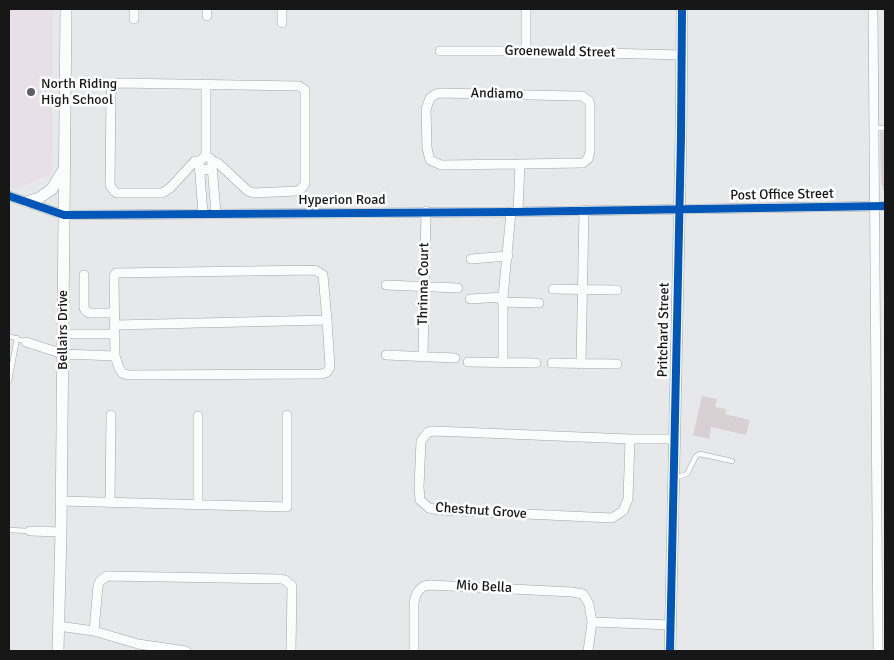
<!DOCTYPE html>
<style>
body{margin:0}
#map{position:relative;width:894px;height:660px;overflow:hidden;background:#e6e8ea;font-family:Signika,sans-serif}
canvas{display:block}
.frame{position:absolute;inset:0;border:10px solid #171718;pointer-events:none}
</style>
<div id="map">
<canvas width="894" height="660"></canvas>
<div class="frame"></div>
</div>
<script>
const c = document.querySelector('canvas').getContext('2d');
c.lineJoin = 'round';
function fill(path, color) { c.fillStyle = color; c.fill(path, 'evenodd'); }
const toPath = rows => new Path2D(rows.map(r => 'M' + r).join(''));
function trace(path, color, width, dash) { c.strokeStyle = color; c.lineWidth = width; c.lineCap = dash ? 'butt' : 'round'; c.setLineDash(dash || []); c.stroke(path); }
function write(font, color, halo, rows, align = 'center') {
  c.font = font + ' Signika,sans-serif'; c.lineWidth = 5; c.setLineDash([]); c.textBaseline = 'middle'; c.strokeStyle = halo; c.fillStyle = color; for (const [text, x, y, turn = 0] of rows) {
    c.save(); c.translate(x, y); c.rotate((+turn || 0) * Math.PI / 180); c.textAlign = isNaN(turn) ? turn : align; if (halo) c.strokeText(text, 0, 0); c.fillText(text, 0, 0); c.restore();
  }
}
fill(toPath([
 [9,9,53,9,52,174,17,189,9,186]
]), '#e8dfe9');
fill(toPath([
 [880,132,885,132,885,190,883,190,881,181],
 [702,396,717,399,715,407,726,409,725,414,750,420,746,435,711,427,709,439,693,435]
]), '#d9d0d4');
const service = toPath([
 [874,128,885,128],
 [9,336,26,342],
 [9,381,17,338],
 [675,478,687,474,696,456,700,454,732,461],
 [9,530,30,531]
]);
const minor = toPath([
 [134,9,134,19],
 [207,9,207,16],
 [282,9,282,23],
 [873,9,878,651],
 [440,51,526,51,681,55],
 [526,51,526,9],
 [206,84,206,156],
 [199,161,195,161,170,188,162,193,117,193,114,191,110,185,111,93,115,85,118,83,299,86,305,90,305,184,301,189,297,191,254,193,248,191,218,163,213,162],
 [212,166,216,213],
 [200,167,204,170,209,169,212,166,212,160,208,157,204,157,199,162,203,214],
 [9,196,64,215,511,212,885,206],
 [518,211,520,164,583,163,588,159,590,151,590,105,589,101,582,96,576,96,441,93,436,94,430,98,426,109,427,148,430,160,441,165,520,164],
 [471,259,508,256],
 [315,270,323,275,327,320,330,367,327,372,322,374,128,375,122,373,119,368,115,356,114,276,116,273,315,270],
 [84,275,84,308,86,311,89,313,115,313],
 [386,285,458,288],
 [553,289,617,290],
 [470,299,503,297],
 [502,302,539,303],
 [115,325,327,320],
 [64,334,115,334],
 [26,342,63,354,115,356],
 [386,355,455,358],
 [423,356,426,211],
 [468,362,536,363],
 [503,362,503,297,511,212],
 [552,363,617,364],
 [581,364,584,210],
 [630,439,628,499,623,511,612,518,439,510,429,508,420,500,419,487,421,441,428,432,434,431,630,439,675,439],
 [61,501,287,507,287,415],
 [110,503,111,415],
 [198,505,198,416],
 [30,531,61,532],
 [592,622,671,625],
 [58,626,94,631,138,644,186,651],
 [94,631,98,586,100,581,107,576,281,579,285,580,292,586,291,651],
 [414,651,414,602,416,595,419,590,424,586,430,585,572,592,583,594,589,604,592,622,588,651]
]);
const tertiary = toPath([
 [27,202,39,198,52,189,62,172],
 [58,651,61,532,66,9],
 [670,651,681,136,682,9]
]);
trace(service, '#a3a4a5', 5.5);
trace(minor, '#a3a4a5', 10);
trace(tertiary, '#a3a4a5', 12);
trace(service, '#fbfcfc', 4.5);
trace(minor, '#fbfcfc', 9);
trace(tertiary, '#fbfcfc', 11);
trace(toPath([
 [9,196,64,215,511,212,885,206],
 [670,651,681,136,682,9]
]), '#0057b8', 8);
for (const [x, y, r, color] of [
 [31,92,5,"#5f6062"]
]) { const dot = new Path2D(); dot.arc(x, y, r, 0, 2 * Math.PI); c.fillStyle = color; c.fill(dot); trace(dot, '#fff', 2); }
write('14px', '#171718', '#fff', [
 ["Groenewald Street",560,52,1],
 ["Andiamo",497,94,1],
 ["Post Office Street",782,195,-1],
 ["Hyperion Road",342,200],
 ["Thrinna Court",424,284,-89],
 ["Bellairs Drive",63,330,-90],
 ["Pritchard Street",664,330,-89],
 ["Chestnut Grove",481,511,4],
 ["Mio Bella",484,587,3]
]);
write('14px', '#171718', '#fff', [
 ["North Riding",41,84],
 ["High School",41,100]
], 'left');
</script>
